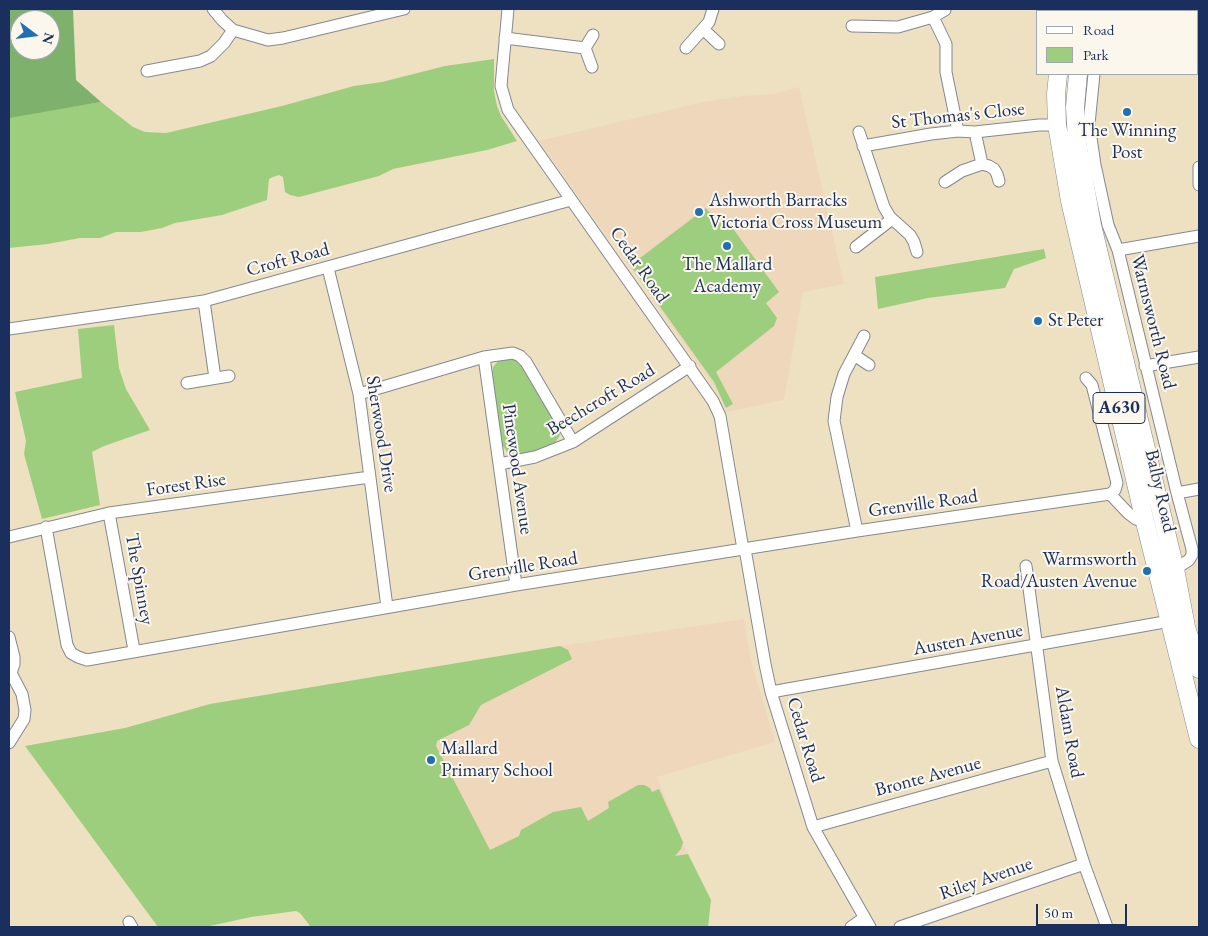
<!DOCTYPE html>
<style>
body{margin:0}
#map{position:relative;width:1208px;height:936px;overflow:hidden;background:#eee1c1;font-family:"EB Garamond",serif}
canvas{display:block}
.frame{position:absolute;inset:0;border:10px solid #1b2f5e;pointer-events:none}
.legend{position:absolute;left:1036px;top:10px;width:162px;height:65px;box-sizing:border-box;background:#fbf7ec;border:1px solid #a1a7b3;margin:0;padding:6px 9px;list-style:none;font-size:15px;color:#1b2f5e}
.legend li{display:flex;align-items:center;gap:10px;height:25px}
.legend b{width:25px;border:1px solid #a1a7b3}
.north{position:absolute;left:10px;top:10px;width:50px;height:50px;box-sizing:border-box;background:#fbf7ec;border:1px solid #a1a7b3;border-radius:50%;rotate:105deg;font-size:14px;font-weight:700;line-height:20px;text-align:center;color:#1b2f5e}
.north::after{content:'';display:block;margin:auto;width:18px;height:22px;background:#1f6fb2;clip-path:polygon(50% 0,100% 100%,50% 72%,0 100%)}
.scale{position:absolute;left:1036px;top:904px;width:91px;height:22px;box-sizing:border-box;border:2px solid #1b2f5e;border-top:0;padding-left:6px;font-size:15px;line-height:18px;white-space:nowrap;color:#1b2f5e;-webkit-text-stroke:4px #fbf7ec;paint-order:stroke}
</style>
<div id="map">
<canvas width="1208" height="936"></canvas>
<div class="frame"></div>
<ul class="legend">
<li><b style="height:6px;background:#fff"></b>Road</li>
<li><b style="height:14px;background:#9dce7d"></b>Park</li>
</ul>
<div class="north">N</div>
<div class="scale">50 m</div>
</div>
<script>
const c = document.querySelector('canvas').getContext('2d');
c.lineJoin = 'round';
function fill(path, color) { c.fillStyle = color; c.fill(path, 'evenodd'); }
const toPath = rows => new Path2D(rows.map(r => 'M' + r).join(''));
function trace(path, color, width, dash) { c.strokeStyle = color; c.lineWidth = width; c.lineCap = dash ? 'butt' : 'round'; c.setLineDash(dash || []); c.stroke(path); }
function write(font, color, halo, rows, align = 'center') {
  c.font = font + ' "EB Garamond",serif'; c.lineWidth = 4; c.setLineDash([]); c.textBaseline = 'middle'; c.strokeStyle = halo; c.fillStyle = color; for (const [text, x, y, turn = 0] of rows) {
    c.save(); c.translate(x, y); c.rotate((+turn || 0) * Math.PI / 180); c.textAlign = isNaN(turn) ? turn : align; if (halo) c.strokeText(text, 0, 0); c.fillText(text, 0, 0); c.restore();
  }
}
fill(toPath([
 [799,87,844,284,803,292,784,400,727,412,716,390,620,253,620,240,608,238,539,141,703,102,743,96,773,94],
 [744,619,751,661,775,742,657,777,688,854,311,927,300,913,296,911,289,911,210,704,560,646]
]), '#eed7bb');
fill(toPath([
 [494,59,494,91,497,106,501,116,517,141,487,150,393,169,379,176,299,197,290,195,285,192,283,177,279,175,273,177,269,179,267,200,222,215,175,223,162,228,141,232,116,232,100,238,80,238,48,244,9,248,9,117,101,102,133,127,145,132,166,133,282,106,354,86,382,82,445,66],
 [706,208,716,221,723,215,779,292,766,303,777,318,774,326,716,372,733,404,726,408,714,382,626,259,640,258],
 [1044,249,1046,258,1014,269,1005,288,928,298,878,309,875,277],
 [114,325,119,368,126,389,150,430,104,446,92,452,100,505,42,519,24,454,26,441,15,392,82,378,78,329],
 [514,358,522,365,560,428,560,435,554,445,521,456,515,456,507,452,502,445,492,374,493,367,499,360],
 [560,646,568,650,572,659,481,705,469,725,437,741,436,746,490,850,519,836,521,830,553,812,581,807,588,821,609,808,608,802,638,785,644,785,650,788,652,792,659,789,683,842,681,849,675,856,688,854,711,900,708,927,311,927,300,913,296,911,251,917,205,927,158,927,25,746,125,728,210,704]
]), '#9dce7d');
fill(toPath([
 [9,9,73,9,76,80,101,102,9,118],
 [20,20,50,20,50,50,20,50]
]), '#7eb16c');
const minor = toPath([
 [213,9,222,20,233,30,268,40,283,38,404,9],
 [508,9,501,86,508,110,713,401,720,416,743,549],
 [1060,9,1064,11],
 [1114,11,1115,9],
 [933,17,946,44,946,72,958,131],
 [852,26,898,27,933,17,945,10],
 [703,29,719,44],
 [505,38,585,48],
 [686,48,709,22,713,9],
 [592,67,585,48,593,35],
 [147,71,200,61,211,56,224,43,233,30],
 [1094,74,1089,124,1095,165,1108,225,1118,250,1177,493,1192,549,1192,555,1189,560,1175,569],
 [859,132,884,207,890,217,910,235,914,242,917,252],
 [975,132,982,164],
 [863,146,931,134,958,131,975,132,1039,125,1057,125],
 [1199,167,1199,185],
 [945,182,962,171,982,164,989,166,994,169,997,174,999,181],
 [856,247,892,219],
 [1118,250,1199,236],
 [328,268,359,394,387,607],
 [204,301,215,378],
 [9,329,204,301,571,200],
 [854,355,869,365],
 [484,357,516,585],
 [1145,366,1199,357],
 [1086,378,1092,385,1117,483,1115,490,1110,494,1128,513,1136,519,1145,522],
 [187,383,229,376],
 [359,394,484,357,513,353,520,356,526,362,573,442],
 [499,464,535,457,573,442,690,366],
 [1177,493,1199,489],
 [109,513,134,650],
 [46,527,67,645,71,653,78,657,87,660,516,585,857,531,1110,494],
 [857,531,834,421,837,397,844,374,864,336],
 [9,537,109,513,370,477],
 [745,549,765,664,771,692,813,827,870,927],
 [1026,566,1052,761,1084,864,1107,927],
 [9,637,14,657,14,664,11,673],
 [771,692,1170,621],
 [9,743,24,719,25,710,22,694,11,673],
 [813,827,1052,761],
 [129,922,132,927],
 [851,927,864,918],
 [900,927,1084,864]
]);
const primary = toPath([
 [1075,11,1076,9],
 [1094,11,1095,9],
 [1058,74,1056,94,1057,125,1070,201,1145,522,1199,739],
 [1078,74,1075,107,1077,142,1092,225,1175,569,1186,627,1199,669]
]);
trace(minor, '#848890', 13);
trace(primary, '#848890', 19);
trace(minor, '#fff', 11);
trace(primary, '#fff', 18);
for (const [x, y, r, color] of [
 [1127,112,5,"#1f6fb2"],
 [699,212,5,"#1f6fb2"],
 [727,246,5,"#1f6fb2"],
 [1038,321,5,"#1f6fb2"],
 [1147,571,5,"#1f6fb2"],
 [431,760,5,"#1f6fb2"]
]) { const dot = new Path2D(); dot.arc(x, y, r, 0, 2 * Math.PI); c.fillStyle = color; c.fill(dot); trace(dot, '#fbf7ec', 2); }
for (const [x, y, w] of [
 [1119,408,52]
]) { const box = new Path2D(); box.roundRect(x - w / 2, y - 15.5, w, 31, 4); c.fillStyle = '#fbf7ec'; c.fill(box); trace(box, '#1b2f5e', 1); }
write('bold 18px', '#1b2f5e', null, [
 ["A630",1119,408]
]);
write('19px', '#1b2f5e', '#fbf7ec', [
 ["St Thomas's Close",958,116,-6],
 ["Croft Road",288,260,-15],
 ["Cedar Road",639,265,55],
 ["Warmsworth Road",1153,322,76],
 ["Beechcroft Road",601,400,-31],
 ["Sherwood Drive",381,434,81],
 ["Pinewood Avenue",517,469,82],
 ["Forest Rise",186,485,-8],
 ["Balby Road",1160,491,77],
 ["Grenville Road",923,504,-8],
 ["Grenville Road",523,567,-9],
 ["The Spinney",139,579,80],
 ["Austen Avenue",968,640,-10],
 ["Aldam Road",1069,732,80],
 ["Cedar Road",805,740,73],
 ["Bronte Avenue",928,777,-15],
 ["Riley Avenue",986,879,-19]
]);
write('19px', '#1b2f5e', '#fbf7ec', [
 ["The Winning",1127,131,"center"],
 ["Post",1127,153,"center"],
 ["Ashworth Barracks",709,201],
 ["Victoria Cross Museum",709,223],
 ["The Mallard",727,265,"center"],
 ["Academy",727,287,"center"],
 ["St Peter",1048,321],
 ["Warmsworth",1137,560,"right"],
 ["Road/Austen Avenue",1137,582,"right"],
 ["Mallard",441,749],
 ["Primary School",441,771]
], 'left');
</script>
